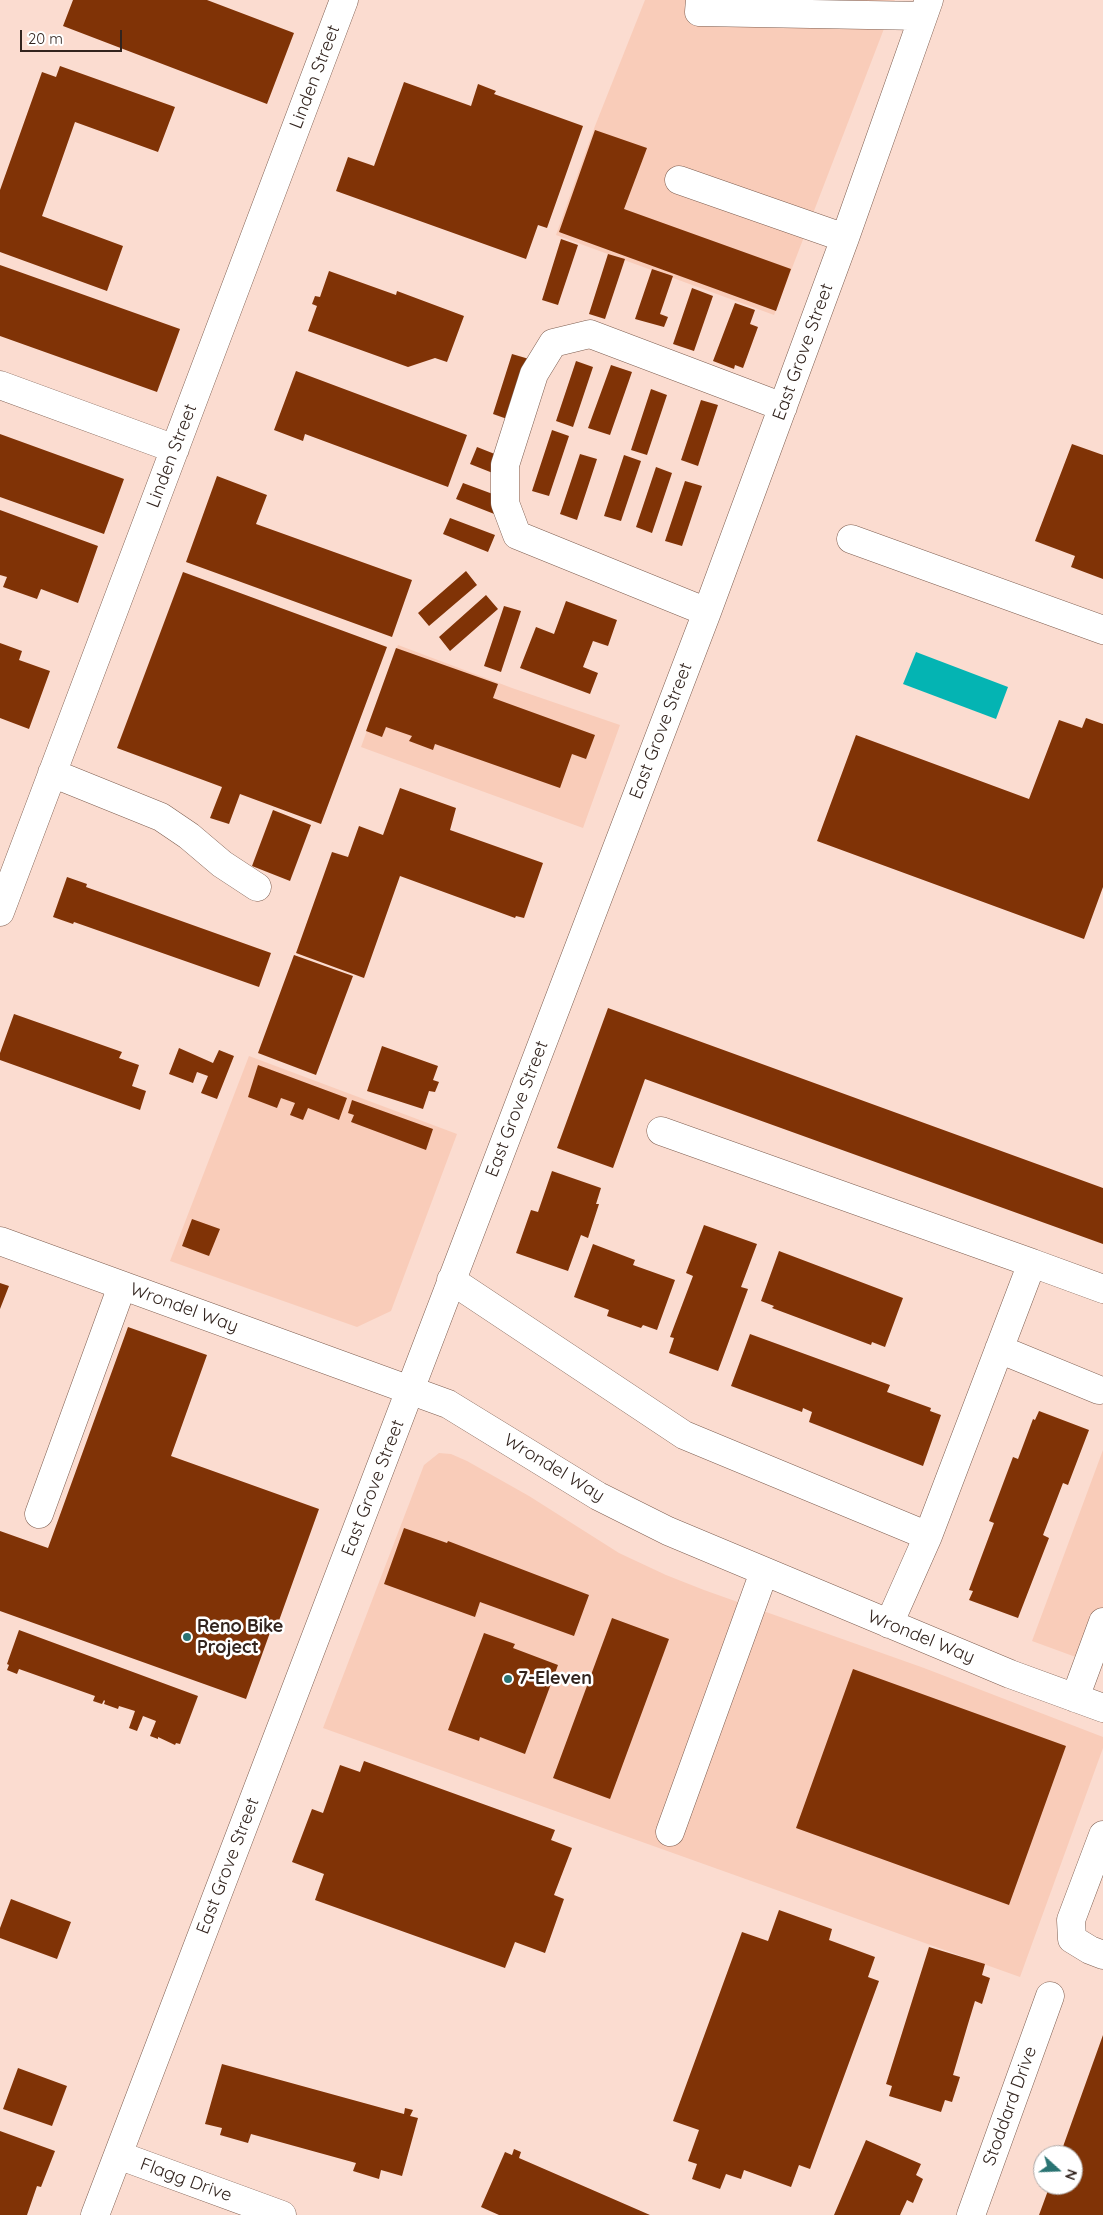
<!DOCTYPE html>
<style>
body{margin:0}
#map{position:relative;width:1103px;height:2215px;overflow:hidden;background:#fbdcd0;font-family:Quicksand,sans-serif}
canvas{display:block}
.north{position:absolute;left:1033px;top:2145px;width:50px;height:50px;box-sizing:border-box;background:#fff;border:1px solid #ada7a5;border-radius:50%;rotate:110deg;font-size:14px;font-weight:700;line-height:20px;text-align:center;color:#32241e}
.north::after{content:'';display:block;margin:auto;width:18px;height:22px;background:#297372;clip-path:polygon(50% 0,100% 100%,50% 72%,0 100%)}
.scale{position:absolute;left:20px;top:30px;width:102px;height:22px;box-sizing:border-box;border:2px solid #32241e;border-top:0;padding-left:6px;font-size:15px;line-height:18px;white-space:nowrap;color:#32241e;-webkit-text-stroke:4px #fff;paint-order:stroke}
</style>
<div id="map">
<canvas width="1103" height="2215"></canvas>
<div class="north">N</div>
<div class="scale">20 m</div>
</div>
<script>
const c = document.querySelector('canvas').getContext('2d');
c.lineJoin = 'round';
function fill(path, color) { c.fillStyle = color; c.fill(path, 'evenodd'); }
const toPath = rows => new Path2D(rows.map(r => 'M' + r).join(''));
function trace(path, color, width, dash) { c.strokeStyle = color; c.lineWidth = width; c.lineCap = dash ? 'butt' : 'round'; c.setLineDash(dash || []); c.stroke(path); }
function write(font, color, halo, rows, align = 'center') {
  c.font = font + ' Quicksand,sans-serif'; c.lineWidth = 5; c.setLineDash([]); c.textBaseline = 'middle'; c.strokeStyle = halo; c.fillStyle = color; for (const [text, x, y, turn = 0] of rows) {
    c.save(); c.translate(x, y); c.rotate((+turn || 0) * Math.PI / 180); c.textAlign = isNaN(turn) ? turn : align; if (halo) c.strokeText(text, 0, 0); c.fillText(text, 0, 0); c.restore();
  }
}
fill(toPath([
 [645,0,895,0,774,315,556,235,595,126],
 [398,645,512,688,620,725,583,828,361,747],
 [249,1056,457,1134,391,1311,357,1327,170,1261],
 [1103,1450,1103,1667,1032,1641],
 [439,1453,451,1454,467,1461,529,1496,619,1553,666,1575,704,1590,924,1668,1103,1737,1103,1748,1020,1977,323,1728,424,1465]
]), '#f9ccb9');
fill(toPath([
 [916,652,1008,687,996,719,903,684]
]), '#04b4b3');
fill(toPath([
 [73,0,207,0,294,33,267,104,63,26],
 [60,66,175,107,158,152,75,122,42,216,123,246,107,291,0,252,0,190,42,72,56,77],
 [404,82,471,106,478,84,496,91,494,94,583,126,547,228,538,225,526,259,336,191,348,157,374,166],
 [595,130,647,148,624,209,791,269,776,311,559,232],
 [561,239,578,245,558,305,542,300],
 [608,254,625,259,605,319,589,314],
 [0,265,180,329,157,392,0,336],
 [652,269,673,276,660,314,668,317,664,327,635,319],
 [329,271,396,295,397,291,464,316,447,362,435,358,408,367,308,331,317,306,312,304,315,296,320,297],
 [692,288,713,296,694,351,673,344],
 [735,303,755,310,750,324,758,327,743,368,735,365,734,369,713,361],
 [512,354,529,359,510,420,493,414],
 [576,361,593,367,573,427,556,421],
 [611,365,632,372,610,435,588,428],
 [296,371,467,435,448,487,305,434,303,441,274,430],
 [651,389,667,395,647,455,631,450],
 [701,400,718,405,698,466,681,460],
 [552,430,569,436,549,496,532,491],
 [0,434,124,479,104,534,0,497],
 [1072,444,1103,455,1103,579,1071,567,1075,556,1035,541],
 [477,447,520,464,513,481,470,464],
 [580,454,597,459,577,520,560,514],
 [624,455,641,461,621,521,604,516],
 [656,467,672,473,652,533,636,527],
 [217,476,267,495,256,524,412,580,392,637,186,562],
 [685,481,702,486,682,546,665,541],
 [463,483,509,500,502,517,456,499],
 [0,510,98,546,78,603,41,589,37,599,3,587,7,577,0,575],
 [450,518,495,535,488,552,443,534],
 [466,571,477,585,429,626,418,613],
 [183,572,387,647,321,824,240,794,229,824,210,818,222,787,117,748],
 [486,595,498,609,450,651,439,637],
 [566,601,617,620,608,646,593,641,583,667,598,673,590,694,520,668,536,627,554,634],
 [504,606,521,611,501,672,484,666],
 [0,643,22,651,19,660,50,671,29,729,0,718],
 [396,648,498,684,493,698,595,735,586,759,572,754,560,788,435,744,433,750,409,741,412,736,386,727,382,737,366,731],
 [1086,718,1103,724,1103,887,1084,939,817,841,856,735,1029,799,1059,720,1082,728],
 [400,788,456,808,450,830,543,863,524,918,516,916,515,918,400,876,364,978,296,953,332,852,348,857,359,826,383,835],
 [273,810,311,825,290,881,252,866],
 [67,877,87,884,86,887,271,953,259,987,74,922,73,924,53,917],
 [294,955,353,976,316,1075,258,1053],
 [608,1008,1103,1188,1103,1244,645,1079,613,1168,557,1148],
 [14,1014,122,1052,119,1058,139,1065,132,1086,146,1091,140,1110,0,1060,0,1053],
 [382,1046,438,1066,433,1080,439,1082,435,1092,429,1091,423,1109,367,1091],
 [179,1048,213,1063,219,1050,234,1056,217,1099,201,1093,208,1076,197,1072,193,1083,169,1074],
 [258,1065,347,1098,339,1120,308,1108,303,1120,290,1115,295,1103,281,1098,277,1108,248,1097],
 [352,1100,433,1129,426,1150,351,1122,354,1115,348,1113],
 [552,1171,601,1188,596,1204,599,1204,588,1238,581,1235,568,1271,516,1253,531,1210,538,1212],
 [192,1219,220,1229,209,1256,182,1246],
 [704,1225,757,1244,741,1287,748,1289,718,1371,669,1353,674,1338,670,1337,693,1276,686,1273],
 [593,1244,635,1260,633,1265,675,1280,657,1330,643,1325,641,1328,607,1316,609,1310,574,1297],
 [779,1251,903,1298,885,1347,872,1342,871,1345,772,1308,774,1306,761,1301],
 [0,1283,9,1286,0,1309],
 [128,1327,207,1355,171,1456,319,1509,276,1629,272,1627,246,1699,0,1611,0,1531,48,1548],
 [750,1334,890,1385,887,1392,931,1408,930,1411,941,1415,923,1466,809,1422,812,1412,803,1408,802,1412,731,1386],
 [1039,1411,1089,1430,1068,1485,1063,1483,1043,1535,1049,1538,1018,1618,969,1600,973,1591,969,1590,994,1523,989,1521,1013,1457,1018,1459,1033,1419,1035,1420],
 [404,1528,447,1543,448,1541,589,1595,574,1636,480,1602,475,1617,384,1584],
 [612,1618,669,1639,610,1799,553,1778],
 [19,1630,198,1696,180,1744,176,1743,175,1745,158,1737,158,1739,150,1736,156,1721,143,1716,137,1731,129,1728,135,1711,119,1706,118,1709,104,1704,105,1701,104,1700,102,1704,93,1701,95,1696,19,1669,17,1674,7,1670,9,1665,7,1664],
 [484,1633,515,1644,513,1648,558,1665,525,1754,480,1737,479,1741,448,1730],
 [853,1669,1066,1746,1009,1905,796,1828],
 [364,1761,555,1830,551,1840,572,1848,554,1895,564,1899,545,1953,515,1942,505,1968,315,1900,324,1874,292,1862,312,1809,323,1813,340,1765,360,1772],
 [11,1899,71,1922,57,1959,0,1938,0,1928],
 [779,1910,832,1929,829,1940,875,1957,868,1977,879,1981,810,2169,799,2165,791,2187,744,2170,741,2179,726,2174,720,2189,692,2179,697,2164,688,2161,699,2130,673,2121,742,1932,768,1941],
 [929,1947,985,1964,982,1975,990,1978,982,2004,975,2001,968,2024,953,2075,960,2077,952,2102,945,2100,941,2112,889,2096,892,2086,886,2084],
 [1103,2035,1103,2215,1039,2215,1050,2185,1073,2185,1073,2155,1060,2155],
 [222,2064,404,2114,405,2108,413,2110,410,2116,418,2118,402,2176,381,2170,379,2179,353,2171,356,2163,251,2134,248,2143,220,2135,222,2128,205,2124],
 [18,2068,67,2086,52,2126,3,2109],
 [0,2131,55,2151,41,2187,37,2186,27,2215,0,2215],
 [866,2140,921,2164,916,2175,923,2179,913,2203,907,2200,900,2215,834,2215],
 [514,2149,521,2152,519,2158,650,2215,499,2215,481,2207,505,2152,512,2155]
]), '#803306');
const minor = toPath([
 [700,0,699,12,923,16],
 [679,180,845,238],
 [0,385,175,449],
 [851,539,1103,630],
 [707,612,517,535,505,503,505,465,534,374,553,343,590,334,783,407],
 [52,773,161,817,189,836,222,864,257,887],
 [0,912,344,0],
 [661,1131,1032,1263,928,1536],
 [0,1241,448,1404,598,1496,668,1531,1010,1674,1103,1708],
 [1032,1263,1103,1289],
 [451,1280,684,1435,928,1536,889,1624],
 [999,1349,1099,1390],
 [39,1514,122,1286],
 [1075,1698,1103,1622],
 [670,1832,764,1572],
 [1103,1835,1071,1920,1072,1939,1090,1950,1103,1955],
 [118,2155,282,2215],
 [95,2215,707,612,845,238,929,0],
 [971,2215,1050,1996]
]);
trace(minor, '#7e5e50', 29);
trace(minor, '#fff', 28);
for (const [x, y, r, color] of [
 [187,1637,5,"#297372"],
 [508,1679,5,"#297372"]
]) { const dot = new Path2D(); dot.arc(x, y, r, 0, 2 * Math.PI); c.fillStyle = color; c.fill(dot); trace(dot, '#fff', 2); }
write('18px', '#32241e', '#fff', [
 ["Linden Street",315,77,-69],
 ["East Grove Street",803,352,-70],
 ["Linden Street",172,456,-69],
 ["East Grove Street",661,731,-69],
 ["East Grove Street",517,1109,-69],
 ["Wrondel Way",184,1308,20],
 ["Wrondel Way",554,1468,31],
 ["East Grove Street",373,1488,-69],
 ["Wrondel Way",921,1637,22],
 ["East Grove Street",228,1866,-69],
 ["Stoddard Drive",1010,2106,-70],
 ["Flagg Drive",186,2180,20]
]);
write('bold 18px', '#32241e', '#fff', [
 ["Reno Bike",197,1627],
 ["Project",197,1648],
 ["7-Eleven",518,1679]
], 'left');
</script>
